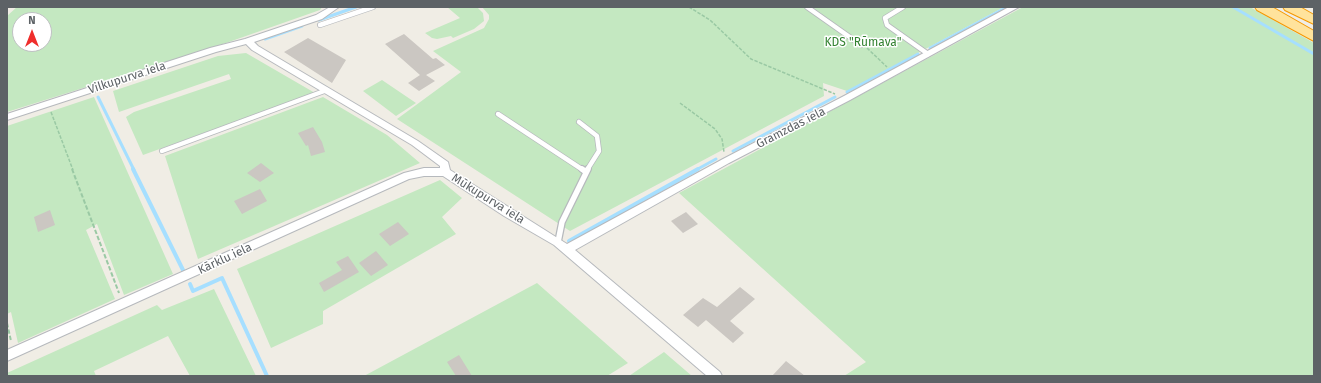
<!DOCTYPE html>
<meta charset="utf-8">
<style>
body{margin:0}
#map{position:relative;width:1321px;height:383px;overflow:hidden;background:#f0ede5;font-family:"Fira Sans",sans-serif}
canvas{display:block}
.frame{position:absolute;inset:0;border:8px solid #5d6266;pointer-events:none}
.north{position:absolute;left:12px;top:12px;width:40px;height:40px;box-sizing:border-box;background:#fff;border:1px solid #bec0c2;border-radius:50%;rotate:0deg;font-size:11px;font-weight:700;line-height:16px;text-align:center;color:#5d6266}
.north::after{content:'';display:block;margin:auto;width:14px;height:18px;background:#ef2e2c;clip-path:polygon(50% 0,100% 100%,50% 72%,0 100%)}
</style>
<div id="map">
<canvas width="1321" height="383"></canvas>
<div class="frame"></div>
<div class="north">N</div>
</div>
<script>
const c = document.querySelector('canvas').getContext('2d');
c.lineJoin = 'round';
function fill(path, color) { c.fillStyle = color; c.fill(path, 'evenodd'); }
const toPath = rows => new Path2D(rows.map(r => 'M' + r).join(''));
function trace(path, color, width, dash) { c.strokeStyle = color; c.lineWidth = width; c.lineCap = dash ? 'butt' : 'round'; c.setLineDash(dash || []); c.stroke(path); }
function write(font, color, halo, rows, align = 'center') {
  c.font = font + ' "Fira Sans",sans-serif'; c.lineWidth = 3; c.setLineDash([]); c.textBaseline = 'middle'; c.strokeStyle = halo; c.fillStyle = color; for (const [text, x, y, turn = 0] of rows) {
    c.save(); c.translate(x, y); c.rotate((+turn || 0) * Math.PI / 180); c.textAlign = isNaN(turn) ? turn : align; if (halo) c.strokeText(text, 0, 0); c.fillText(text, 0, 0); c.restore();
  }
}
fill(toPath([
 [17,7,322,7,320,10,226,43,7,112,7,16],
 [20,20,44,20,44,44,20,44],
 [447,7,477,7,483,13,484,21,474,29,453,38,451,36,437,39,432,38,425,33,460,18],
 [482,7,1004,7,847,91,823,83,824,96,570,231,397,119,461,72,433,51,484,28,489,19,489,15],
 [1023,7,1250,7,1314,43,1314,376,844,376,866,362,679,193],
 [246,53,315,93,143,155,126,117,134,112,231,79,229,74,119,112,113,91,218,56],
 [382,80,416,103,396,116,363,91],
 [94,97,173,274,124,295,97,224,86,230,115,299,18,343,11,312,7,314,7,126],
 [323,97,387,135,420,163,198,259,165,156],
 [440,180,462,198,442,217,456,234,323,311,323,324,271,348,237,269],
 [537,283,628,363,607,376,364,376],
 [214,289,256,376,190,376,168,336,94,371,96,376,7,376,7,373,157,305,162,310],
 [664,352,692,376,629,376]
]), '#c4e8c1');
trace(toPath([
 [1233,7,1314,54],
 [319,20,356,7],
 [265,39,302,26],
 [930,48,1007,7],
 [847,92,918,54],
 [98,97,134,170],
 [733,151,835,97],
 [696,170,716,159]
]), '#a6dfff', 3);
trace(toPath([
 [133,169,183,270],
 [569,241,698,169],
 [190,284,193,291,222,278,267,376]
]), '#a6dfff', 4);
fill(toPath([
 [404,34,433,59,436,58,445,65,426,75,435,81,419,91,408,83,420,75,385,44],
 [308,38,346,60,332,83,284,52],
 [313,127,322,142,325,152,311,156,308,145,306,146,298,133],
 [261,163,274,173,260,182,247,173],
 [260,189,267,201,242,214,234,201],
 [50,210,55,225,38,232,34,217],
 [686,212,698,224,683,233,671,221],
 [398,222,409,234,390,246,379,234],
 [376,251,388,265,371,276,359,263],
 [348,256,359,272,324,292,319,283,342,270,336,262],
 [740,287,755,299,730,321,744,333,733,343,706,320,698,327,683,315,703,298,717,307],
 [459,355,472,376,456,376,447,362],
 [786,361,805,376,772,376]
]), '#cbc7c2');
const serviceFar1 = toPath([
 [807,7,861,45],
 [903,7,885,18,887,25,928,54],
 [320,25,373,7],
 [498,114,583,170],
 [579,122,597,136,599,151,587,170],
 [162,151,327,90]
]);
const service = toPath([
 [582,169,586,172],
 [558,242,562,222,588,169]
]);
const minor = toPath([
 [330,7,339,7,322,19,254,42,258,46,418,141,448,162,450,170,567,244,723,159,844,96,1009,7,1019,7,850,100,729,163,575,250,720,372,722,376,707,376,554,245,504,216,443,176,424,176,409,179,7,361,7,350,404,173,424,168,440,168,440,166,412,145,252,50,246,44,216,52,7,120,7,114,210,48,245,39,316,15,330,7]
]);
const trunk = toPath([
 [1255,7,1272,7,1314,31,1314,41,1257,10,1255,7],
 [1283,7,1300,7,1314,15,1314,24,1285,10,1283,7]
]);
trace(serviceFar1, '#b6b9bd', 6);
trace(service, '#b6b9bd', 8);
trace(minor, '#b6b9bd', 2);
trace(trunk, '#f59800', 2);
trace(toPath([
 [689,7,710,20,751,59,835,94],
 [867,48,887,67],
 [680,103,715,129,722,139,724,152],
 [51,112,73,170]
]), '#9ac9a4', 1.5, [3.5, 1.5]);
trace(toPath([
 [72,169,119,293],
 [7,323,11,341]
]), '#9ac9a4', 2, [4.5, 2]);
trace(serviceFar1, '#fff', 4.5);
trace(service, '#fff', 5.5);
fill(minor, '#fff');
fill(trunk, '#ffe39c');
write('12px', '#338231', '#fff', [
 ["KDS \"Rūmava\"",863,43]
]);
write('12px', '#5d6266', '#fff', [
 ["Vilkupurva iela",127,78,-18],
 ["Gramzdas iela",791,128,-27],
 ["Mūkupurva iela",488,199,32],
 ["Kārklu iela",225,259,-25]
]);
</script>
